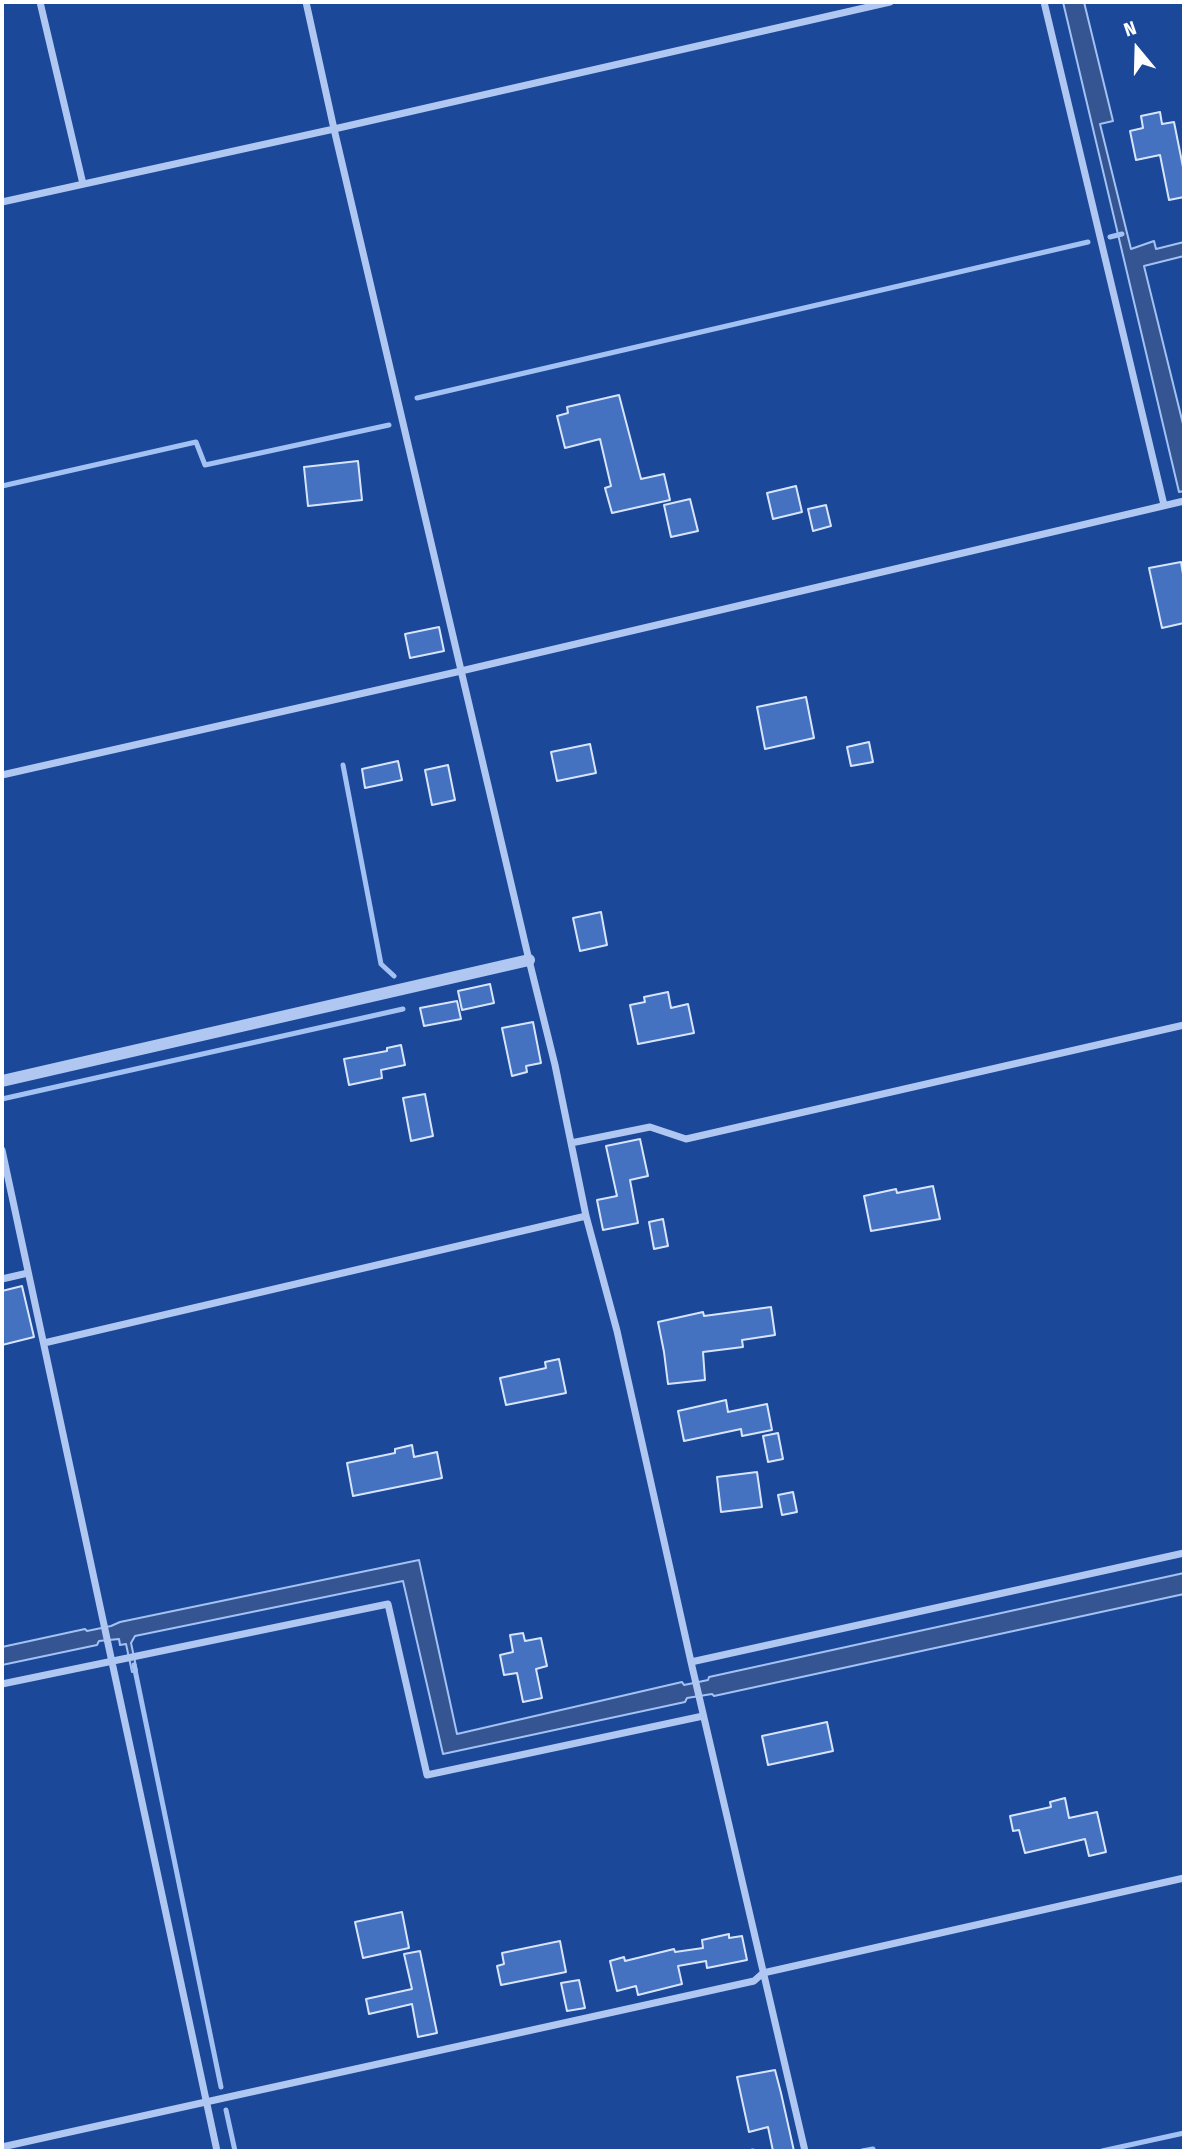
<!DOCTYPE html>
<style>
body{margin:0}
#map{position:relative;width:1186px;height:2153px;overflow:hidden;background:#1b4899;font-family:"Fira Sans Condensed",sans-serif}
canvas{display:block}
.frame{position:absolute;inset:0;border:4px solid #fff;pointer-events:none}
.north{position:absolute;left:1102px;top:14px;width:70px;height:70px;-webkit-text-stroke:5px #1b4899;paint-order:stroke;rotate:341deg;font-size:19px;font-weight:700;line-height:28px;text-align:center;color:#fff}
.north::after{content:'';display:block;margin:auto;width:24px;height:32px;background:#fff;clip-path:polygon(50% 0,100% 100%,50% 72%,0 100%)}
</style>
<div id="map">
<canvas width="1186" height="2153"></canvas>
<div class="frame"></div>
<div class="north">N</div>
</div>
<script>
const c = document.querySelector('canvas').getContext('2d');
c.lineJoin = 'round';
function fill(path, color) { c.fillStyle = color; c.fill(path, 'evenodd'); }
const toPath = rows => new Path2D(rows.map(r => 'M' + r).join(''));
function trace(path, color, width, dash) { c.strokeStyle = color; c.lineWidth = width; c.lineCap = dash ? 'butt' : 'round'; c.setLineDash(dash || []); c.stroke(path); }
const water = toPath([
 [1063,2,1084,2,1113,121,1100,124,1131,249,1154,241,1156,249,1184,242,1184,256,1144,266,1184,428,1184,491,1179,492,1063,2],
 [419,1560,457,1734,682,1682,684,1685,708,1680,709,1677,1184,1573,1184,1594,714,1696,712,1694,687,1698,685,1702,443,1754,403,1581,135,1636,131,1643,137,1671,132,1672,126,1644,120,1645,119,1639,99,1641,97,1645,2,1665,2,1647,85,1629,87,1631,111,1626,120,1622,419,1560]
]);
fill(water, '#345591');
trace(water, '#a3c2f3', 2);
trace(toPath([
 [1110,237,1122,234],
 [417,398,1088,242],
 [2,486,196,442,205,465,389,425],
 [343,765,381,964,394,976],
 [2,1099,403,1009],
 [134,1665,221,2087],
 [226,2110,235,2151],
 [752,2151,753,2151],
 [862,2151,873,2149,874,2151],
 [1102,2151,1184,2133]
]), '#a3c2f3', 5);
const building = toPath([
 [1160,112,1162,124,1174,122,1184,172,1184,197,1169,200,1160,155,1136,160,1130,131,1143,128,1141,116,1160,112],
 [619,395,641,479,664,474,670,500,612,513,605,488,611,486,600,439,565,448,557,416,568,413,567,407,619,395],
 [358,461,362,500,308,506,304,467,358,461],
 [796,486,802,512,773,519,767,493,796,486],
 [690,499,698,531,671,537,664,505,690,499],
 [826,505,831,526,813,531,808,509,826,505],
 [1181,562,1184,580,1184,623,1162,628,1149,568,1181,562],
 [439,627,444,651,410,658,405,634,439,627],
 [806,697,814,738,765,749,757,707,806,697],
 [869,742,873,762,851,766,847,747,869,742],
 [590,744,596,773,557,781,551,752,590,744],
 [398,761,402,780,365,788,362,769,398,761],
 [448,765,455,800,432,805,425,770,448,765],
 [601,912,607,945,580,951,573,918,601,912],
 [490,984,494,1003,462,1010,458,991,490,984],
 [668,992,671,1008,688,1004,694,1033,638,1044,630,1005,645,1002,644,997,668,992],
 [457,1001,461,1019,424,1026,420,1008,457,1001],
 [533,1022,541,1063,526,1066,527,1072,512,1076,502,1028,533,1022],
 [401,1045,405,1065,381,1070,382,1078,349,1085,344,1059,387,1051,387,1048,401,1045],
 [425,1094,433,1136,411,1141,403,1098,425,1094],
 [640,1139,648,1176,630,1180,638,1223,603,1230,597,1200,617,1196,606,1146,640,1139],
 [933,1186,940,1219,871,1231,864,1196,896,1189,897,1193,933,1186],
 [663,1219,668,1246,654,1249,649,1222,663,1219],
 [22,1286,34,1337,2,1345,2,1291,22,1286],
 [771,1307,775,1335,742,1340,743,1347,703,1352,705,1380,668,1384,664,1352,658,1322,703,1312,704,1316,771,1307],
 [559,1359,566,1393,506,1405,500,1378,546,1368,545,1362,559,1359],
 [726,1400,728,1412,767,1404,772,1430,742,1436,741,1429,684,1441,678,1411,726,1400],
 [778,1433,783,1459,768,1462,763,1436,778,1433],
 [412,1445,414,1457,437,1452,442,1478,353,1496,347,1463,395,1453,395,1449,412,1445],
 [757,1472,762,1507,721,1512,717,1477,757,1472],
 [793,1492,797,1512,782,1515,778,1495,793,1492],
 [523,1633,525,1641,541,1638,547,1666,536,1669,542,1698,523,1702,517,1673,504,1675,500,1655,513,1652,510,1635,523,1633],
 [827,1722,833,1751,768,1765,762,1736,827,1722],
 [1065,1798,1069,1818,1097,1812,1106,1852,1089,1856,1085,1839,1025,1853,1019,1830,1013,1831,1010,1816,1051,1807,1050,1802,1065,1798],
 [402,1912,409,1948,363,1958,355,1922,402,1912],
 [729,1934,729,1938,742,1936,747,1960,707,1968,706,1961,678,1966,682,1984,638,1995,636,1986,617,1991,610,1961,624,1957,625,1961,674,1949,675,1952,703,1948,702,1940,729,1934],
 [560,1941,566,1972,501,1985,497,1966,504,1964,502,1953,560,1941],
 [420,1951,437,2033,418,2037,412,2004,369,2014,366,1999,412,1989,404,1954,420,1951],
 [579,1980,585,2008,567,2011,561,1983,579,1980],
 [775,2070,781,2093,794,2151,773,2151,768,2127,749,2132,737,2077,775,2070]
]);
fill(building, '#4471c0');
trace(building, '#d7e5fc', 2);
trace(toPath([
 [40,2,83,184],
 [306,2,334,129,529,960,555,1065,586,1216,617,1331,691,1662,805,2151],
 [1044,2,1164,505],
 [2,202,334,129,890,2],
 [2,775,461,671,1184,501],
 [571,1143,650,1127,686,1139,1184,1025],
 [2,1150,217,2151],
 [2,1279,28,1273],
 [44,1343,586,1216],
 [691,1662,1184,1553],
 [2,1684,388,1604,427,1775,703,1716],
 [2,2147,754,1981,763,1973,1184,1878]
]), '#b0c8f1', 7);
trace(toPath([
 [2,1081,529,960]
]), '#b0c8f1', 12);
</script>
